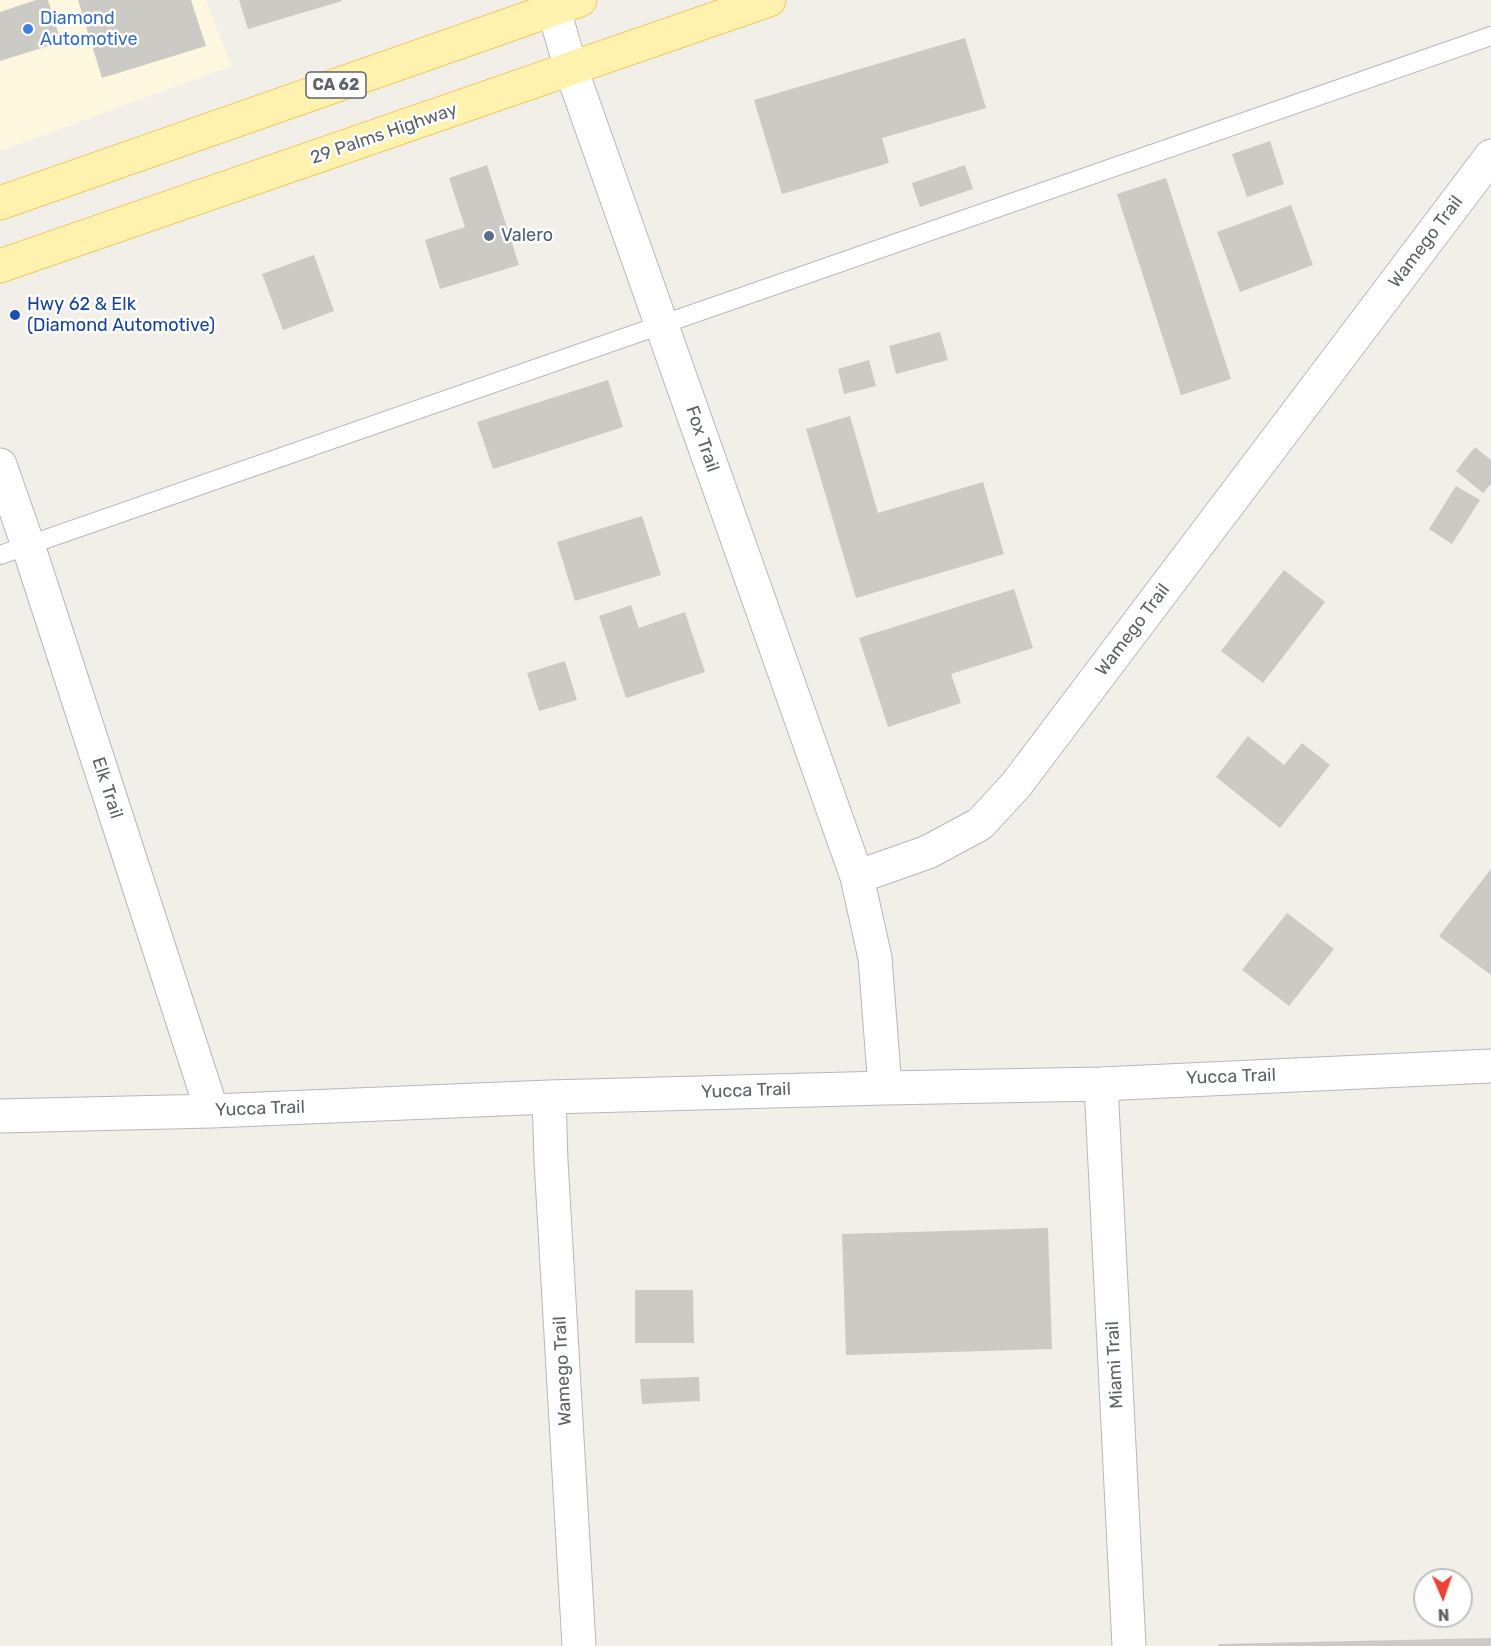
<!DOCTYPE html>
<style>
body{margin:0}
#map{position:relative;width:1491px;height:1646px;overflow:hidden;background:#f1efe8;font-family:Rubik,sans-serif}
canvas{display:block}
.north{position:absolute;left:1413px;top:1568px;width:60px;height:60px;box-sizing:border-box;background:#fff;border:2px solid #bfc1c3;border-radius:50%;rotate:178deg;font-size:16px;font-weight:700;line-height:24px;text-align:center;color:#5f6368}
.north::after{content:'';display:block;margin:auto;width:21px;height:27px;background:#ea4335;clip-path:polygon(50% 0,100% 100%,50% 72%,0 100%)}
</style>
<div id="map">
<canvas width="1491" height="1646"></canvas>
<div class="north">N</div>
</div>
<script>
const c = document.querySelector('canvas').getContext('2d');
c.lineJoin = 'round';
function fill(path, color) { c.fillStyle = color; c.fill(path, 'evenodd'); }
const toPath = rows => new Path2D(rows.map(r => 'M' + r).join(''));
function trace(path, color, width, dash) { c.strokeStyle = color; c.lineWidth = width; c.lineCap = dash ? 'butt' : 'round'; c.setLineDash(dash || []); c.stroke(path); }
function write(font, color, halo, rows, align = 'center') {
  c.font = font + ' Rubik,sans-serif'; c.lineWidth = 5; c.setLineDash([]); c.textBaseline = 'middle'; c.strokeStyle = halo; c.fillStyle = color; for (const [text, x, y, turn = 0] of rows) {
    c.save(); c.translate(x, y); c.rotate((+turn || 0) * Math.PI / 180); c.textAlign = isNaN(turn) ? turn : align; if (halo) c.strokeText(text, 0, 0); c.fillText(text, 0, 0); c.restore();
  }
}
fill(toPath([
 [0,0,206,0,231,66,0,151]
]), '#fef7e0');
fill(toPath([
 [36,0,48,0,61,42,0,61,0,12],
 [78,0,191,0,206,46,102,78],
 [239,0,342,0,342,1,248,29],
 [965,38,986,108,882,138,889,163,782,194,754,100],
 [1270,141,1284,184,1247,197,1232,154],
 [487,165,519,265,440,289,425,240,465,227,449,178],
 [965,165,973,189,920,207,912,183],
 [1166,178,1231,379,1181,395,1117,194],
 [1291,205,1313,265,1240,292,1217,232],
 [314,255,334,311,283,330,262,274],
 [940,332,948,360,896,374,889,346],
 [869,360,876,386,844,394,838,369],
 [608,380,623,427,493,469,477,422],
 [850,416,878,513,983,482,1004,554,856,598,806,429],
 [1475,447,1491,460,1491,484,1483,493,1456,471],
 [1456,486,1480,500,1452,544,1429,529],
 [642,516,661,575,575,601,557,542],
 [1284,570,1325,602,1263,683,1221,651],
 [1014,589,1033,648,951,674,961,703,888,727,859,638],
 [631,605,639,628,685,612,705,672,626,698,599,616],
 [565,661,577,700,539,711,527,673],
 [1248,736,1284,765,1302,743,1330,765,1280,828,1216,777],
 [1491,869,1491,975,1439,936],
 [1287,913,1334,949,1289,1006,1242,970],
 [1048,1228,1052,1349,846,1355,842,1234],
 [635,1290,693,1290,694,1343,635,1343],
 [699,1377,700,1401,642,1404,640,1379],
 [1491,1638,1491,1646,1218,1646,1218,1644]
]), '#cccac5');
const lane = toPath([
 [0,555,1491,36]
]);
const street = toPath([
 [551,0,571,69,857,877],
 [0,465,28,545,212,1111],
 [1101,1084,1129,1646],
 [885,1088,875,958,857,877,928,852,980,824,1016,785,1491,156],
 [549,1097,551,1161,579,1646],
 [0,1116,212,1111,549,1097,885,1088,1101,1084,1491,1066]
]);
const primary = toPath([
 [0,203,580,0],
 [0,266,769,0]
]);
trace(lane, '#b5b8bc', 20);
trace(street, '#b5b8bc', 35);
trace(primary, '#f2c960', 35);
trace(lane, '#fff', 18);
trace(street, '#fff', 33);
trace(primary, '#fff2af', 33);
for (const [x, y, r, color] of [
 [28,29,6,"#3f7fe0"],
 [489,236,6,"#5c6f8a"],
 [15,315,6,"#1a4fb4"]
]) { const dot = new Path2D(); dot.arc(x, y, r, 0, 2 * Math.PI); c.fillStyle = color; c.fill(dot); trace(dot, '#fff', 2); }
for (const [x, y, w] of [
 [336,85,60]
]) { const box = new Path2D(); box.roundRect(x - w / 2, y - 13, w, 26, 4.5); c.fillStyle = '#fff'; c.fill(box); trace(box, '#5f6368', 1.5); }
write('bold 16px', '#5f6368', null, [
 ["CA 62",336,85]
]);
write('18px', '#366cbe', '#fff', [
 ["Diamond",40,19],
 ["Automotive",40,40]
], 'left');
write('18px', '#5f6368', '#fff', [
 ["29 Palms Highway",384,134,-19],
 ["Wamego Trail",1426,242,-53],
 ["Fox Trail",702,439,71],
 ["Wamego Trail",1133,630,-53],
 ["Elk Trail",107,788,72],
 ["Yucca Trail",1231,1077,-2],
 ["Yucca Trail",746,1091,-2],
 ["Yucca Trail",260,1109,-2],
 ["Miami Trail",1115,1365,-93],
 ["Wamego Trail",563,1371,-93]
]);
write('18px', '#4e5e75', '#fff', [
 ["Valero",501,236]
], 'left');
write('18px', '#164399', '#fff', [
 ["Hwy 62 & Elk",27,305],
 ["(Diamond Automotive)",27,326]
], 'left');
</script>
